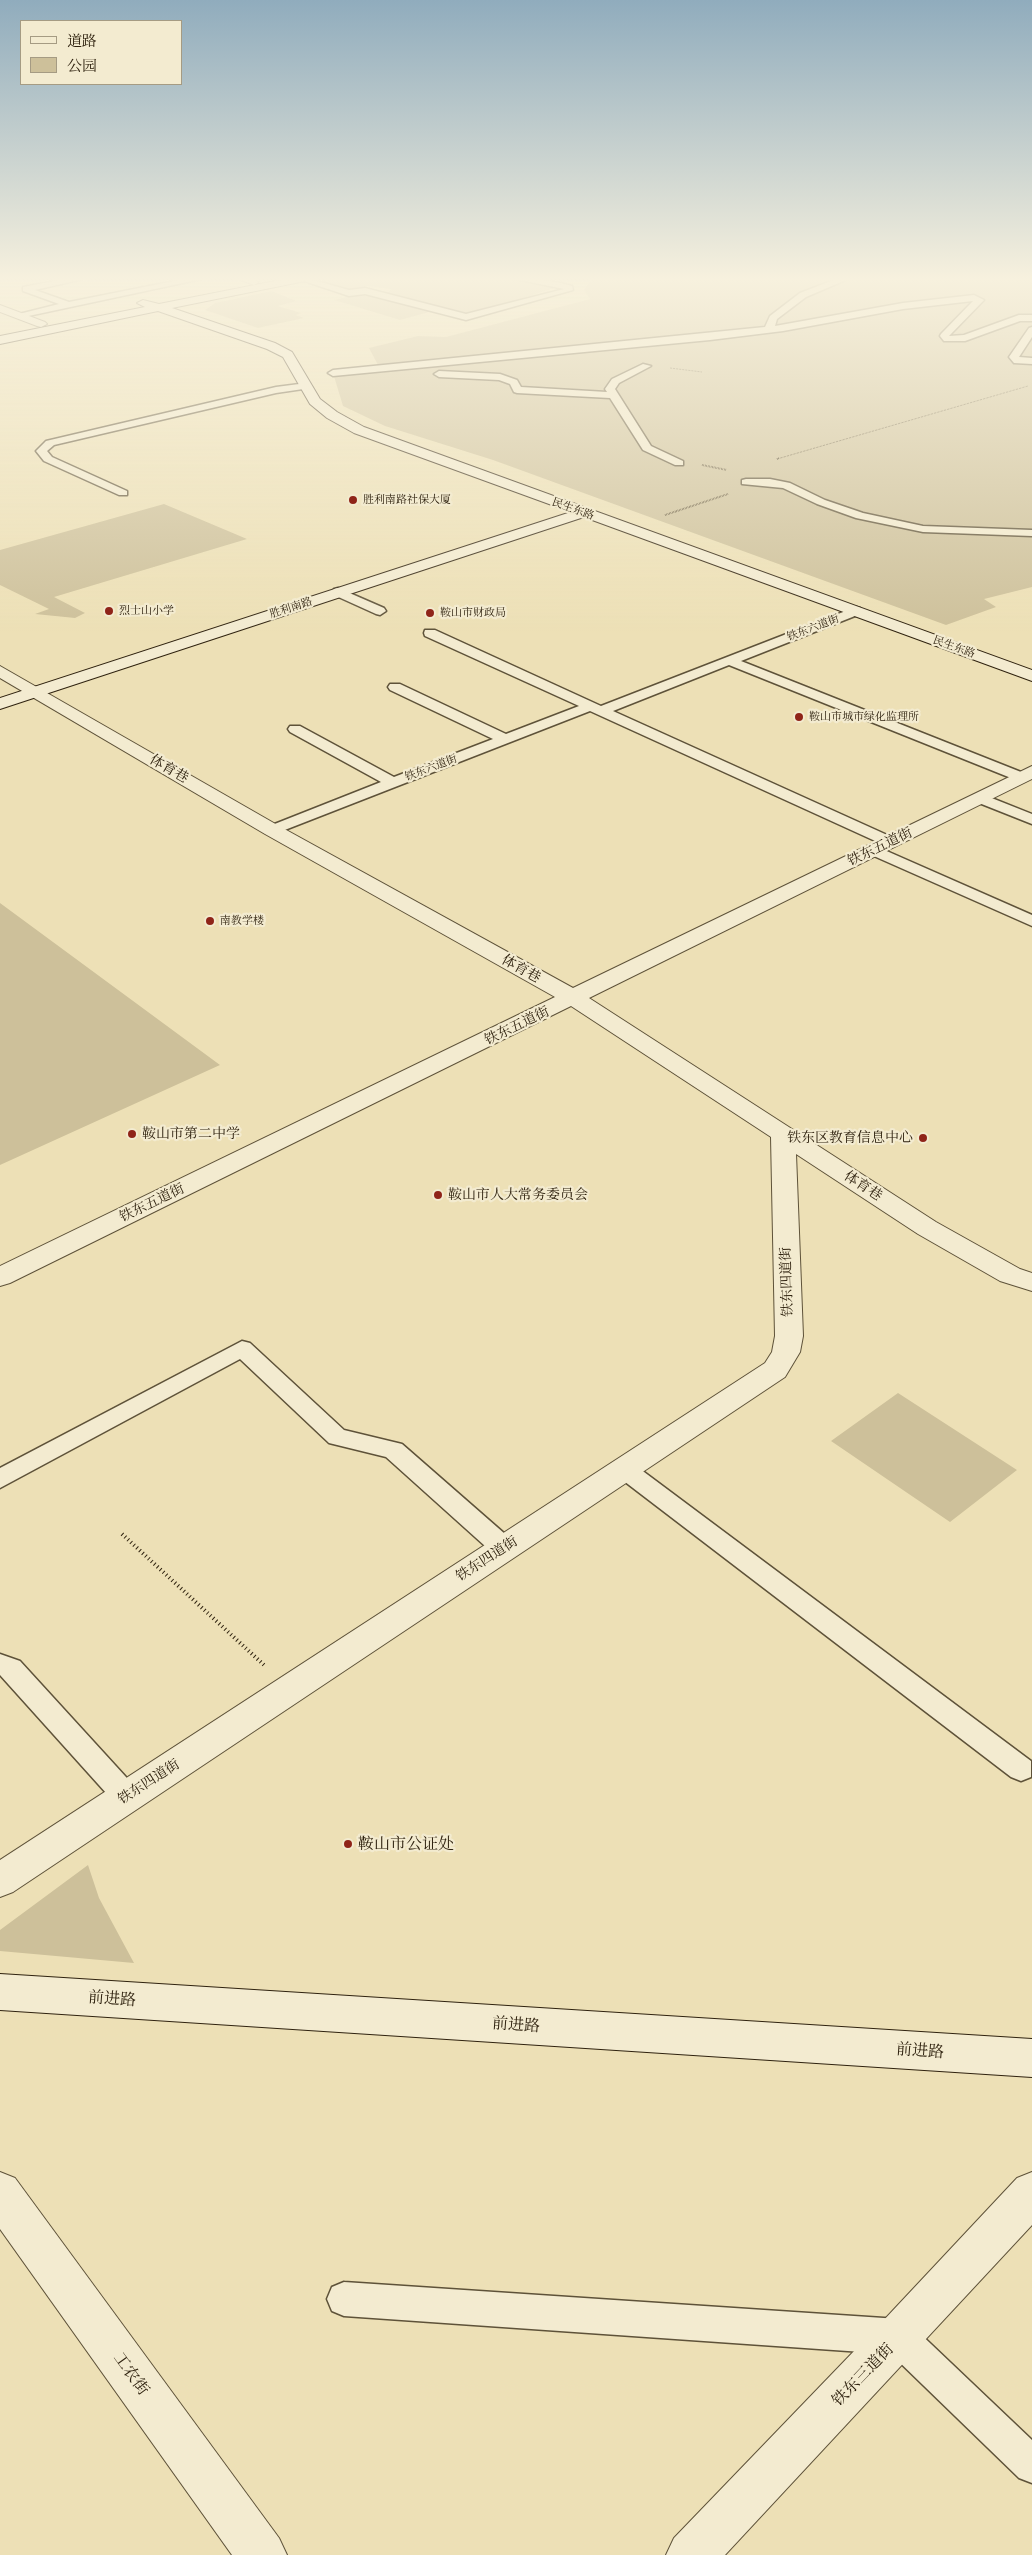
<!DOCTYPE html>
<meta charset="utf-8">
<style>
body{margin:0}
#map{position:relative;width:1032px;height:2555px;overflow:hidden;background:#ede0b6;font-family:"Libre Caslon Text","Noto Serif SC",serif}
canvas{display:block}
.legend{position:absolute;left:20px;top:20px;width:162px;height:65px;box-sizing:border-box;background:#f3ebd0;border:1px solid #a59b83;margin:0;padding:6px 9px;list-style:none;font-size:15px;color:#2f220f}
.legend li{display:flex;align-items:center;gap:10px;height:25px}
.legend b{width:25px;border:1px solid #a59b83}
</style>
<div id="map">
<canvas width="1032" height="2555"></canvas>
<ul class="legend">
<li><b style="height:6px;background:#f3ebd0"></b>道路</li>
<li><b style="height:14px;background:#cdc09a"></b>公园</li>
</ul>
</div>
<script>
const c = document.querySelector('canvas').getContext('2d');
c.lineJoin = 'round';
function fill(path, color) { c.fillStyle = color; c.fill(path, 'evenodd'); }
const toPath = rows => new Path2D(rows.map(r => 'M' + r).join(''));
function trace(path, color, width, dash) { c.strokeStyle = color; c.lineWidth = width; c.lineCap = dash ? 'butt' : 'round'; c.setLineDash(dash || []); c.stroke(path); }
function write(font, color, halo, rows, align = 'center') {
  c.font = font + ' "Libre Caslon Text","Noto Serif SC",serif'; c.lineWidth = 4.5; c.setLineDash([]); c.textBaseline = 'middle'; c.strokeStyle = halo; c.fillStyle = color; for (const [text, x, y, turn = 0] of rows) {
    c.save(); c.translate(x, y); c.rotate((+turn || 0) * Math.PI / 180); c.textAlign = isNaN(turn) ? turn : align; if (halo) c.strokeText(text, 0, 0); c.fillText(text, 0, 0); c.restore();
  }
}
fill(toPath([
 [338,276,515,276,514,277,557,287,469,316,386,294,391,289,368,286,353,290,320,281],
 [562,276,1032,276,1032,587,984,599,996,607,946,625,493,460,385,426,343,406,333,373,339,370,378,365,369,348,418,336,446,337,590,299,584,290,592,279],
 [271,291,297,301,278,306,301,313,296,315,304,318,258,328,205,310,215,303],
 [351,296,372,296,433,311,400,320,334,300],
 [164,504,247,539,54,597,85,613,75,618,35,614,49,609,0,585,0,550],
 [0,903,220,1065,0,1165],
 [898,1393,1017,1470,950,1522,831,1441],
 [88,1865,99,1898,134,1963,0,1951,0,1930]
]), '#cdc09a');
const service = toPath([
 [80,276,96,276,35,290,69,302,199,276,211,277,19,318,15,315,59,304,23,291,23,287,80,276],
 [501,276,520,276,561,283,572,286,573,290,466,320,365,294,349,296,298,279,302,277,349,290,365,288,466,314,564,289,501,276],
 [844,276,855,276,806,297,777,319,775,326,903,303,974,295,984,300,949,336,964,335,1019,315,1032,315,1032,321,1020,321,965,341,944,341,940,336,941,334,973,301,903,309,783,331,710,340,333,376,328,373,333,370,765,327,770,316,800,293,844,276],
 [1032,327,1032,337,1019,357,1032,358,1032,364,1014,363,1009,357,1029,328,1032,327],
 [643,364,651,366,619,383,615,389,651,446,683,461,683,465,675,465,643,450,610,398,517,393,514,392,510,384,499,380,439,377,434,374,439,371,500,374,517,380,521,387,607,392,605,389,612,379,643,364],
 [307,383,310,384,310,388,276,393,54,445,47,451,52,457,127,491,127,495,119,495,44,461,36,451,46,441,276,387,307,383],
 [746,479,770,479,790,483,825,500,863,513,923,526,1032,530,1032,536,923,532,856,518,817,504,783,488,742,484,742,480,746,479],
 [338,588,384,608,386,611,380,615,376,614,334,595,332,592,334,589,338,588],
 [856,607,860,608,862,611,860,614,741,661,1026,774,1028,777,1026,780,1016,780,729,665,613,711,896,839,898,842,896,845,884,845,590,711,277,833,267,833,264,830,267,827,381,782,290,732,288,729,290,726,300,726,394,777,493,739,390,690,388,687,390,684,400,684,506,734,579,706,425,636,424,633,425,630,435,630,601,706,856,607],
 [979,793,1032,814,1032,824,974,801,971,798,979,793],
 [873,845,1032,915,1032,926,867,853,865,850,867,847,873,845],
 [242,1341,250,1343,344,1430,402,1444,513,1541,516,1548,513,1555,504,1557,495,1555,386,1457,329,1443,240,1359,0,1488,0,1468,242,1341],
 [624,1460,632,1463,1031,1761,1031,1777,1021,1781,1011,1777,616,1475,612,1469,616,1463,624,1460],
 [0,1654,20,1661,136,1788,140,1796,136,1804,126,1808,116,1804,0,1675,0,1654],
 [344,2282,899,2319,911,2325,1032,2440,1032,2483,1019,2478,891,2354,344,2316,332,2311,327,2299,332,2287,344,2282]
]);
const minor = toPath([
 [230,276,246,276,259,282,254,285,230,276],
 [0,305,45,322,47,324,41,327,37,326,0,312,0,305],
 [0,666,279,826,573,988,1032,766,1032,779,589,998,936,1222,1020,1269,1032,1273,1032,1291,1000,1281,918,1234,796,1154,803,1336,800,1352,785,1377,13,1892,0,1897,0,1860,765,1363,772,1352,775,1336,771,1137,571,1006,10,1283,0,1286,0,1266,555,997,265,834,0,678,0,666],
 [1032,2172,1032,2225,725,2555,666,2555,674,2538,883,2321,1017,2178,1032,2172]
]);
const tertiary = toPath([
 [0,2172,15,2178,279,2538,287,2555,232,2555,0,2229,0,2172]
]);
const secondary = toPath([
 [300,276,320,276,315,279,172,308,275,343,292,352,320,399,337,412,364,427,1032,670,1032,681,584,517,0,709,0,698,571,512,354,433,327,418,310,404,283,357,267,349,158,311,0,344,0,336,145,307,137,303,143,300,159,304,300,276],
 [0,1974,1032,2039,1032,2077,0,2010,0,1974]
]);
trace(service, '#5e5239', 3);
trace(minor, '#5e5239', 2);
trace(tertiary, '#5e5239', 2);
trace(secondary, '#2f220f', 2);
trace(toPath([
 [670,368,702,372],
 [777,459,1028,386]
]), '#2f220f', 1, [0.5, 1]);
trace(toPath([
 [777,459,779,458],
 [702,465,727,470],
 [665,515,728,494]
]), '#2f220f', 2, [0.5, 1]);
trace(toPath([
 [122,1534,264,1665]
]), '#2f220f', 4, [1, 3]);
fill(service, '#f3ebd0');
fill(minor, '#f3ebd0');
fill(tertiary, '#f3ebd0');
fill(secondary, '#f3ebd0');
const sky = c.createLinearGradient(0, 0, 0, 634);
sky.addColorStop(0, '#90acbd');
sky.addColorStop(0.44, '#f7f1de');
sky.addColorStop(1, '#f7f1de00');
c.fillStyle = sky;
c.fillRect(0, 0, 1032, 634);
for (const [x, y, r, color] of [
 [353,500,5,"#8f2418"],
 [109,611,5,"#8f2418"],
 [430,613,5,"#8f2418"],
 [799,717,5,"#8f2418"],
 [210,921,5,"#8f2418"],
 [132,1134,5,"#8f2418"],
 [923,1138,5,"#8f2418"],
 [438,1195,5,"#8f2418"],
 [348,1844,5,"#8f2418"]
]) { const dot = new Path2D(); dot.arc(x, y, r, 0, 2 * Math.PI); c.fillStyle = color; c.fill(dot); trace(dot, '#f3ebd0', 2); }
write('11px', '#2f220f', '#f3ebd0', [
 ["胜利南路社保大厦",363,500],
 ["烈士山小学",119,611],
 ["鞍山市财政局",440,613],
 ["鞍山市城市绿化监理所",809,717],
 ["南教学楼",220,921]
], 'left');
write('11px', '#2f220f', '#f3ebd0', [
 ["民生东路",573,509,20],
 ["胜利南路",291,608,-18],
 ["铁东六道街",813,628,-21],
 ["民生东路",954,647,20],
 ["铁东六道街",431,768,-21]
]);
write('14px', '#2f220f', '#f3ebd0', [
 ["体育巷",169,769,30],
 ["铁东五道街",880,847,-26],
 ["体育巷",521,969,29],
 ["铁东五道街",517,1026,-26],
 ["体育巷",863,1186,33],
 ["铁东五道街",152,1203,-26],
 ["铁东四道街",787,1282,-92],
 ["铁东四道街",487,1559,-33],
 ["铁东四道街",149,1782,-33]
]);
write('14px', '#2f220f', '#f3ebd0', [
 ["鞍山市第二中学",142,1134],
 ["铁东区教育信息中心",913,1138,"right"],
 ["鞍山市人大常务委员会",448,1195]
], 'left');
write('16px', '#2f220f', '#f3ebd0', [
 ["鞍山市公证处",358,1844]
], 'left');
write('16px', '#2f220f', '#f3ebd0', [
 ["前进路",112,1999,4],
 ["前进路",516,2025,4],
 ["前进路",920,2051,4],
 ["工农街",131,2374,54],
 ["铁东三道街",863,2375,-46]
]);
</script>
